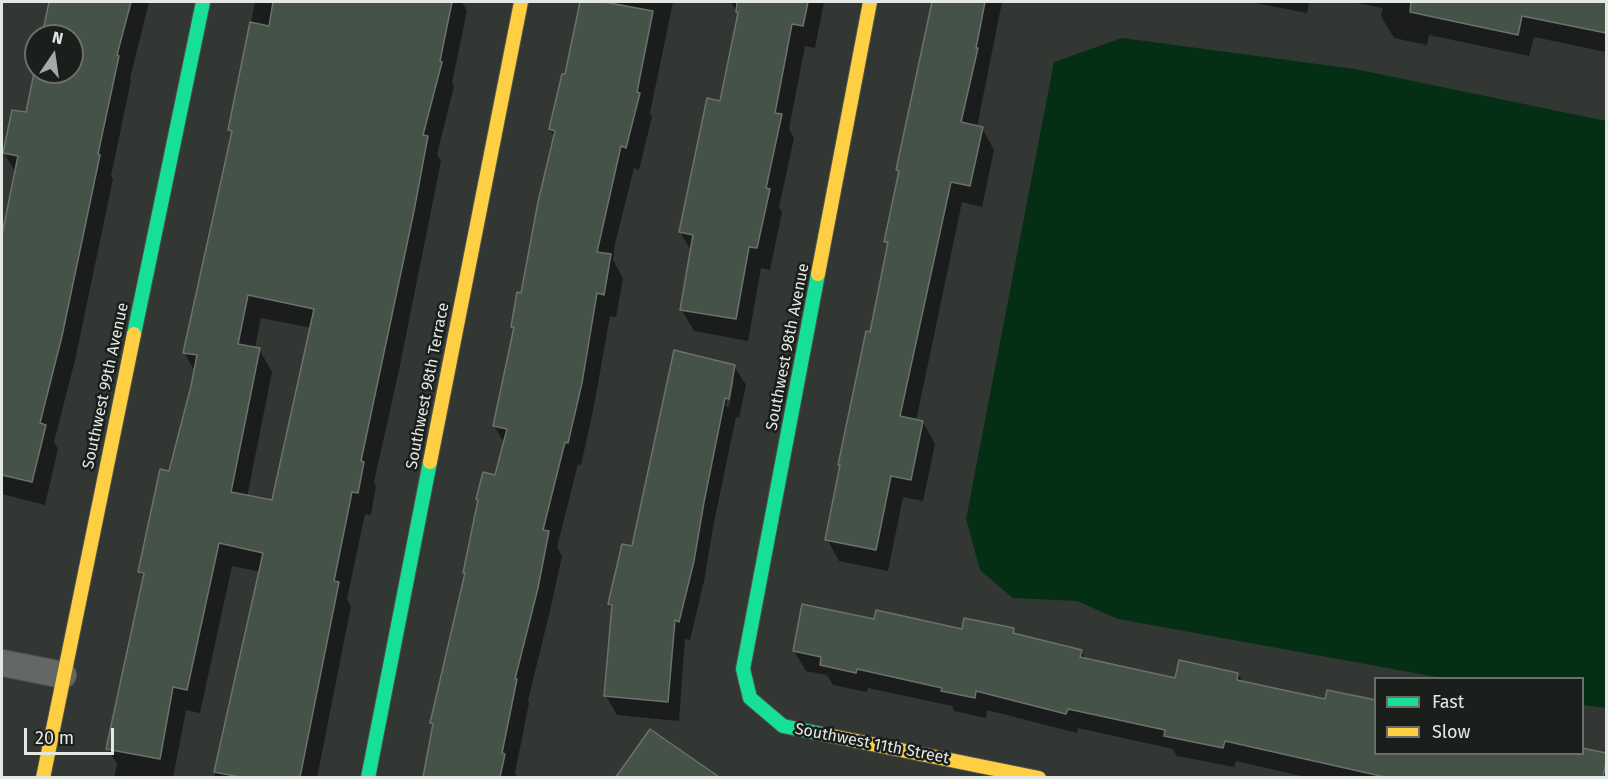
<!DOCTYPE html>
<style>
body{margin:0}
#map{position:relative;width:1608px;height:779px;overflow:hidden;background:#323733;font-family:"Fira Sans",sans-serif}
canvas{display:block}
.frame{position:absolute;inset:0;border:3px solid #e3e8e4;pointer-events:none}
.legend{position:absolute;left:1374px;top:677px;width:210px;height:78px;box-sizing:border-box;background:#1b1f1c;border:2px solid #6b6f6c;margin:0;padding:8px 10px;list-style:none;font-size:18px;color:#e3e8e4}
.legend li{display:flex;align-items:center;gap:12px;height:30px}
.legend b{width:30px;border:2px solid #6b6f6c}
.north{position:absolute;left:24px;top:24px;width:60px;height:60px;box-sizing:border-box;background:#1b1f1c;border:2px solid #6b6f6c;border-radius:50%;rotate:13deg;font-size:16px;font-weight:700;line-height:24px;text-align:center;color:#e3e8e4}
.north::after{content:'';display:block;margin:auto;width:21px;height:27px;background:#a5aaa6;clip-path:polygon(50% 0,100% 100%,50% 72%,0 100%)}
.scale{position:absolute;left:24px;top:728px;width:90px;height:27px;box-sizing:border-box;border:3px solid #e3e8e4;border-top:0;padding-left:8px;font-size:18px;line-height:21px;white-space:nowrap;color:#e3e8e4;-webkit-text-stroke:4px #1b1f1c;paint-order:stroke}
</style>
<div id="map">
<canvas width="1608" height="779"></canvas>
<div class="frame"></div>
<ul class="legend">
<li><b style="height:8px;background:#16e098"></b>Fast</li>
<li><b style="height:8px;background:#ffcf43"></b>Slow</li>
</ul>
<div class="north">N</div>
<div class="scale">20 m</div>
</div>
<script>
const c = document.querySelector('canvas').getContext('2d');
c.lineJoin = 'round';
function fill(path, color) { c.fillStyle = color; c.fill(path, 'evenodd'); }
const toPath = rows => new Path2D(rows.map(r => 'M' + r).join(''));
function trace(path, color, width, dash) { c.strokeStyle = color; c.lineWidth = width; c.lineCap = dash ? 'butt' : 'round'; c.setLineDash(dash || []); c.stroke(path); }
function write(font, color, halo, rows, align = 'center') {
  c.font = font + ' "Fira Sans",sans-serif'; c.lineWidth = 5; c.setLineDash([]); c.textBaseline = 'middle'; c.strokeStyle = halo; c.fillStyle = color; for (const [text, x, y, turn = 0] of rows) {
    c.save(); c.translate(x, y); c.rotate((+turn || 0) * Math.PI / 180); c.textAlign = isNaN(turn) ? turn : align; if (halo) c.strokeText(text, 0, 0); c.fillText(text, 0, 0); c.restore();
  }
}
fill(toPath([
 [1122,38,1355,69,1606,121,1606,708,1583,705,1582,678,1442,678,1118,619,1077,601,1013,598,980,570,966,519,1054,62]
]), '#042f14');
fill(toPath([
 [49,2,149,2,130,78,131,80,111,176,113,179,75,360,54,442,58,449,45,505,2,494,2,261,16,173,4,153,27,114,36,71,72,72,72,36,43,36],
 [255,2,462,2,467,11,452,83,454,86,437,154,441,161,399,370,374,482,376,486,371,515,365,514,347,599,351,606,317,778,214,778,261,572,232,566,200,713,186,710,173,778,114,778,117,764,108,749,144,579,140,571,170,472,195,372,184,352,233,135,230,130],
 [261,318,312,328,273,502,247,497,272,372,259,349,255,348],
 [580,2,673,2,650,113,652,117,639,170,634,168,615,244,613,260,623,278,616,317,610,316,594,406,581,465,578,464,557,547,562,556,550,611,528,700,529,703,515,773,517,778,424,778,434,727,432,723,466,575,464,572,496,477,505,444,494,426,515,331,512,326,523,295,555,138,550,129,566,76],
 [731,2,824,2,815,48,805,46,789,129,794,138,779,207,782,212,770,270,761,268,748,341,694,331,681,309,692,252,680,232,722,103,739,16],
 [933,2,1002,2,977,127,982,128,994,150,982,207,962,202,916,421,923,422,935,444,923,501,903,497,888,571,839,561,827,539,841,468,839,465,871,334,889,247,886,241,900,174,898,170],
 [1250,2,1309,2,1307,13],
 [1352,2,1606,2,1606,52,1534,37,1529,56,1429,35,1427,45,1394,38,1381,16,1383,8],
 [734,366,746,385,739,418,736,417,714,522,704,581,690,640,685,639,679,721,617,715,606,696,613,612,609,604,633,548],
 [731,380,734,380,729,407,726,406],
 [875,620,963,631,1013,630,1015,635,1081,651,1086,660,1177,680,1238,674,1243,683,1376,754,1582,754,1582,749,1606,754,1606,778,1310,778,1236,761,1234,767,1177,756,1173,749,1078,728,1077,733,987,710,986,718,954,711,952,706,868,688,867,692,833,685,827,675,806,671,794,651],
 [651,731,699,765,707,778,618,778]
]), '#0007');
const building = toPath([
 [49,2,131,2,117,55,119,56,98,154,100,155,62,336,40,423,46,425,32,482,2,475,2,235,18,156,3,153,12,110,26,112,36,63,36,72,72,72,72,36,42,36,49,2],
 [273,2,452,2,440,61,442,62,423,135,428,136,414,211,361,461,364,462,358,493,352,492,334,581,339,582,300,777,240,777,214,772,263,553,219,543,187,690,173,687,160,759,106,749,144,573,138,572,160,469,169,471,191,386,197,355,183,353,232,131,228,130,250,22,269,26,273,2],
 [248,295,314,309,272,500,231,492,260,348,238,344,248,295],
 [580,2,604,2,653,11,637,92,640,93,626,148,621,146,597,252,611,254,604,295,597,293,582,383,568,443,565,442,543,530,549,531,538,588,515,679,517,679,502,753,505,754,500,777,423,777,433,724,430,723,465,573,463,573,478,500,476,499,483,472,495,475,507,429,493,426,514,327,511,327,517,292,521,293,538,202,555,131,549,129,562,74,565,74,580,2],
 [737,2,808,2,803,26,792,24,775,113,782,114,766,188,770,189,757,248,749,247,736,319,680,310,693,235,679,232,707,98,720,101,738,13,736,12,737,2],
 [932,2,985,2,976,48,978,48,961,122,983,127,970,186,951,182,900,416,923,421,911,480,891,476,876,550,825,540,840,465,838,465,866,331,870,332,888,242,884,242,899,171,896,170,932,2],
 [1411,2,1606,2,1606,33,1522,16,1518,35,1410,12,1411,2],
 [674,350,735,365,729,399,725,398,704,502,694,561,679,622,675,620,668,702,604,696,612,605,608,604,622,544,632,546,674,350],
 [802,604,874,619,876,610,962,629,964,618,1014,628,1013,633,1082,650,1080,657,1175,678,1179,660,1238,673,1237,680,1325,699,1327,690,1376,700,1376,753,1582,753,1582,748,1606,753,1606,762,1603,777,1385,777,1225,741,1223,748,1164,736,1165,730,1068,709,1066,714,976,691,975,698,941,691,942,688,857,669,856,673,820,665,821,657,793,651,802,604],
 [650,729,719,777,616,777,650,729]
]);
fill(building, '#455248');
trace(building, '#6d716e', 1.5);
const street = toPath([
 [2,663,63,675]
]);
const fast = toPath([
 [818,274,743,669,750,698,783,726,827,735],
 [134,334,203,2],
 [368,778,430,462]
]);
const slow = toPath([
 [818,274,870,2],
 [430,462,521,2],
 [827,735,1039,778],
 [43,778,134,334]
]);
trace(street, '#4f5350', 28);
trace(fast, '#4f5350', 16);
trace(slow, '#4f5350', 16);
trace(street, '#646865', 26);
trace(fast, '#16e098', 14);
trace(slow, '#ffcf43', 14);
write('16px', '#e3e8e4', '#1b1f1c', [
 ["Southwest 98th Avenue",788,347,-79],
 ["Southwest 99th Avenue",106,386,-78],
 ["Southwest 98th Terrace",428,386,-79],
 ["Southwest 11th Street",872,744,11]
]);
</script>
